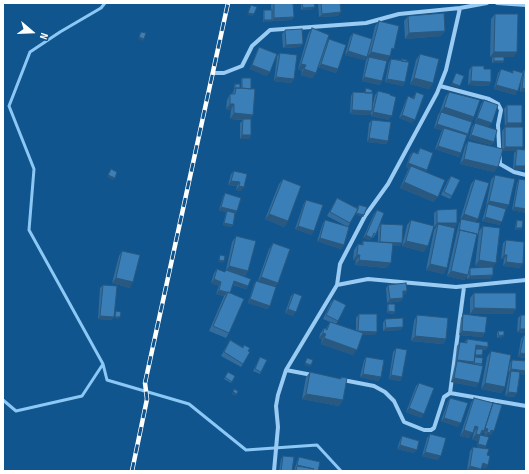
<!DOCTYPE html>
<style>
body{margin:0}
#map{position:relative;width:529px;height:474px;overflow:hidden;background:#11558e;font-family:"Sofia Sans Condensed",sans-serif}
canvas{display:block}
.frame{position:absolute;inset:0;border:4px solid #fff;pointer-events:none}
.north{position:absolute;left:12px;top:12px;width:40px;height:40px;-webkit-text-stroke:3px #11558e;paint-order:stroke;rotate:109deg;font-size:11px;font-weight:700;line-height:16px;text-align:center;color:#fff}
.north::after{content:'';display:block;margin:auto;width:14px;height:18px;background:#fff;clip-path:polygon(50% 0,100% 100%,50% 72%,0 100%)}
</style>
<div id="map">
<canvas width="529" height="474"></canvas>
<div class="frame"></div>
<div class="north">N</div>
</div>
<script>
const c = document.querySelector('canvas').getContext('2d');
c.lineJoin = 'round';
const toPath = rows => new Path2D(rows.map(r => 'M' + r).join(''));
function trace(path, color, width, dash) { c.strokeStyle = color; c.lineWidth = width; c.lineCap = dash ? 'butt' : 'round'; c.setLineDash(dash || []); c.stroke(path); }
function fill(path, color) { c.fillStyle = color; c.fill(path, 'evenodd'); }
trace(toPath([
 [103,364,107,380,189,404,246,450,317,445,341,471],
 [3,400,16,411,82,396,103,364,29,230,34,169,9,106,30,52,60,32,101,8,105,3]
]), '#8cc8f5', 3);
trace(toPath([
 [497,3,526,5],
 [213,73,224,73,242,66,252,46,270,30,366,23,399,14,460,8,487,3],
 [440,86,489,99,498,104,501,110,498,125,500,164,514,172,526,175],
 [337,285,368,279,456,287,526,280],
 [286,370,312,375],
 [343,380,374,386,385,392,394,401,404,422,424,430,431,430,434,428,444,397,450,393,526,406],
 [450,393,464,287],
 [274,471,278,427,276,406,278,395,286,370,337,285,340,264,365,216,388,184,437,93,446,70,460,8]
]), '#9acbf2', 4);
const rail = toPath([
 [132,471,147,399,145,383,228,3]
]);
trace(rail, '#fff', 4.5);
trace(rail, '#11558e', 3, [9]);
fill(toPath([
 [271,3,293,3,294,17,291,20,272,21,271,22,263,22,263,11,264,10,271,10],
 [301,3,314,3,313,9,301,10],
 [318,3,340,3,338,16,319,17],
 [495,14,514,57,504,57,504,61,502,63,492,63,492,58,493,57,490,57,491,19],
 [408,16,445,31,441,36,405,39,404,21],
 [379,21,391,53,387,61,380,85,362,81,366,60,368,57,367,57,370,47,365,60,345,55,350,37,353,33,372,39,375,26],
 [312,28,316,73,312,78,301,75,302,71,298,69,308,34],
 [285,30,300,47,283,48,282,34],
 [329,39,338,69,336,73,318,67,326,43],
 [259,47,267,76,250,69,257,51],
 [280,53,294,79,291,83,274,81,277,56],
 [420,54,433,83,429,89,410,84,416,60],
 [391,59,401,60,402,59,405,82,403,86,385,82,389,62],
 [472,66,484,69,491,82,488,86,468,85,469,70],
 [501,69,512,72,513,70,522,73,524,70,526,71,526,92,520,92,521,81,515,95,494,89,498,73],
 [242,78,251,89,253,115,250,119,251,135,249,139,240,139,240,123,243,120,230,119,231,110,226,109,227,100,230,94,232,94,234,90,234,86,235,84,240,88,241,88,241,80],
 [366,88,372,93,372,108,375,95,378,91,389,120,371,116,371,112,370,115,350,114,351,96,353,92,364,93],
 [416,92,412,123,399,118,406,100,408,96,413,98],
 [449,92,474,117,471,122,468,134,459,157,435,149,442,130,434,128,438,115,440,112,445,97],
 [484,100,489,127,475,122,481,104],
 [507,105,520,127,523,147,521,150,524,150,525,148,526,170,513,169,514,153,516,151,502,151,494,172,460,164,465,146,468,141,502,149,502,131,505,127,504,109],
 [372,120,388,141,386,144,367,142,369,123],
 [475,123,494,142,491,145,469,139,472,127],
 [420,148,427,170,425,172,434,202,400,188,407,172,409,168,406,167,410,155,413,152,417,153],
 [234,171,247,174,241,191,236,190,237,186,228,185,231,174],
 [495,175,505,211,500,225,482,221,486,207,486,206,491,180],
 [451,176,452,196,450,199,441,195,448,180],
 [283,179,288,221,284,227,265,219,279,184],
 [475,179,478,219,475,222,478,235,476,237,469,269,488,267,475,266,479,231,483,226,493,268,493,275,490,279,467,279,467,276,464,280,447,276,459,223,461,220,460,220,471,184],
 [519,179,526,213,512,210,517,183],
 [225,193,235,215,233,225,231,227,223,225,226,212,219,210,223,197],
 [337,198,357,208,359,205,364,215,363,217,355,214,348,227,344,245,341,249,317,241,323,223,325,220,346,226,327,216],
 [306,200,312,235,295,229,304,203],
 [377,210,379,227,381,224,400,246,392,246,387,268,355,265,356,261,353,260,354,250,358,244,361,245,363,241,378,242,378,229,376,234,373,238,363,238,374,214],
 [437,210,457,223,455,227,451,227,444,274,426,270,434,230,436,227,434,227,434,213],
 [411,220,424,252,402,246,407,225],
 [517,220,522,228,521,230,515,230,516,222],
 [236,236,248,271,245,276,242,275,248,286,246,289,233,285,230,293,229,333,226,338,209,331,224,296,216,294,219,286,211,283,214,273,217,269,224,272,226,270,232,242],
 [506,240,521,268,503,266,504,259,501,259,503,243],
 [273,243,278,283,275,287,270,306,267,309,248,303,254,284,256,281,258,281,269,249],
 [122,251,130,288,112,283,119,256],
 [103,285,114,317,111,320,98,319,100,288],
 [388,285,407,291,404,295,403,295,403,298,401,301,387,303,386,288],
 [294,293,293,316,285,313,291,296],
 [474,293,516,309,512,314,470,314,470,298],
 [334,299,338,321,336,324,356,331,356,318,359,314,375,335,362,335,353,355,321,344,322,340,319,338,320,334,324,328,326,329,330,322,323,319,331,302],
 [388,304,395,312,394,314,387,313,387,306],
 [463,314,483,337,459,335,461,318],
 [417,315,446,339,443,344,411,341,414,321],
 [521,315,526,333,517,332,518,318],
 [385,319,401,330,383,331,383,323],
 [498,331,504,335,503,337,497,338,497,333],
 [524,335,526,358,518,357,521,339],
 [467,339,488,347,485,350,483,350,482,355,481,357,476,357,482,364,481,366,477,387,451,382,455,364,457,346,460,342,464,343],
 [230,340,243,347,244,345,248,351,243,364,241,367,221,356],
 [396,348,402,377,400,381,389,379,393,352],
 [491,351,505,387,501,393,481,389,487,357],
 [260,357,261,372,260,374,253,371],
 [366,357,381,377,378,381,360,377,364,360],
 [512,360,526,361,526,375,520,374,517,393,514,397,505,396,509,374,510,373,508,373,510,363],
 [228,372,235,376,231,383,224,379],
 [310,372,340,379,341,377,343,400,339,406,302,399,306,377],
 [419,383,422,418,406,412,416,386],
 [450,398,458,427,441,421,448,401],
 [474,398,491,435,489,434,484,436,485,433,483,432,481,435,486,446,485,448,477,446,479,438,477,441,472,439,474,432,473,432,469,438,460,436,471,403],
 [430,434,438,460,422,456,427,438],
 [402,436,414,453,397,449,400,440],
 [473,447,488,465,486,468,482,467,480,471,471,471,467,470,470,451],
 [283,456,292,471,279,471,281,459],
 [299,457,318,471,294,471,297,461]
]), '#326d9d');
fill(toPath([
 [315,7,313,9,301,10,303,8],
 [341,12,338,16,319,17,322,14],
 [248,13,254,14,253,16,247,15],
 [294,17,291,20,272,21,274,18],
 [264,20,272,20,271,22,263,22],
 [445,31,441,36,405,39,409,33],
 [139,37,144,39,143,41,138,39],
 [303,44,300,47,283,48,286,45],
 [348,51,367,57,365,60,345,55],
 [371,52,390,56,386,62,367,57],
 [494,52,517,52,514,57,490,57],
 [494,61,504,61,502,63,492,63],
 [301,64,306,65,302,71,298,69],
 [321,64,338,69,336,73,318,67],
 [252,65,270,72,267,76,250,69],
 [304,69,316,73,312,78,301,75],
 [276,77,294,79,291,83,274,81],
 [364,77,382,81,380,85,362,81],
 [414,78,433,83,429,89,410,84],
 [387,79,405,82,403,86,385,82],
 [471,81,491,82,488,86,468,85],
 [452,83,460,86,459,88,450,85],
 [496,85,518,91,515,95,494,89],
 [522,88,526,89,526,92,520,92],
 [230,104,234,104,231,110,226,109],
 [444,107,474,117,471,122,440,113],
 [352,110,372,111,370,115,350,114],
 [373,112,392,116,389,120,371,116],
 [234,113,253,115,250,120,230,119],
 [402,115,415,120,412,123,399,118],
 [477,118,492,123,489,127,475,122],
 [507,123,522,123,520,127,504,127],
 [437,124,468,134,465,137,444,128,442,130,434,128],
 [242,135,251,135,249,139,240,139],
 [471,135,494,142,491,145,469,139],
 [369,138,388,141,386,144,367,142],
 [438,146,461,153,459,157,435,149],
 [505,147,523,147,520,151,517,149,516,151,502,151],
 [464,159,498,167,494,172,460,164],
 [408,163,427,170,424,174,411,166,409,168,406,167],
 [515,166,526,166,526,170,513,169],
 [108,175,115,178,113,180,107,177],
 [231,181,240,182,237,186,228,185],
 [404,182,438,197,434,202,400,188],
 [239,186,244,187,241,191,236,190],
 [489,201,509,205,505,211,488,204,486,207,486,206],
 [221,207,237,211,235,215,219,210],
 [514,207,526,209,526,213,512,210],
 [356,213,364,215,363,217,355,214],
 [269,214,288,221,284,227,265,219],
 [464,214,478,219,474,224,460,220],
 [485,217,502,222,500,225,482,221],
 [224,223,233,225,231,227,223,225],
 [437,223,457,223,455,227,438,227,438,224,436,227,434,227],
 [298,226,314,231,312,235,295,229],
 [516,228,522,228,521,230,515,230],
 [366,235,372,238,370,241,363,238],
 [320,238,344,245,341,249,317,241],
 [406,241,428,246,424,252,402,246],
 [380,242,402,243,400,246,378,246],
 [357,255,360,255,356,261,353,260],
 [504,255,507,255,504,259,501,259],
 [219,260,224,261,223,263,218,262],
 [359,260,391,263,387,268,355,265],
 [479,260,496,263,492,268,475,266],
 [506,262,523,264,521,268,503,266],
 [430,264,447,268,444,274,426,270],
 [229,266,248,271,245,276,225,272],
 [451,271,468,275,464,280,447,276],
 [493,275,490,279,467,279,470,276],
 [261,277,278,283,274,289,257,283],
 [116,278,133,282,130,288,112,283],
 [214,279,221,282,219,286,211,283],
 [234,281,248,286,246,289,232,284],
 [219,290,227,293,224,296,216,294],
 [403,291,407,291,404,295,400,295],
 [403,298,401,301,387,303,390,299],
 [250,299,270,306,267,309,248,303],
 [474,308,516,309,512,314,470,314],
 [288,309,296,312,293,316,285,313],
 [388,311,395,312,394,314,387,313],
 [100,316,114,317,111,320,98,319],
 [115,317,120,317,119,319,114,318],
 [403,327,401,330,383,331,386,328],
 [520,329,526,329,526,333,517,332],
 [358,331,377,332,375,335,356,335],
 [462,331,485,333,483,337,459,335],
 [323,333,326,334,322,340,319,338],
 [504,335,503,337,497,338,499,336],
 [415,336,446,339,443,344,411,341],
 [324,338,357,350,353,355,321,344],
 [476,345,488,347,485,350,474,349],
 [520,353,526,354,526,358,518,357],
 [475,355,482,355,481,357,474,357],
 [457,360,474,362,472,366,457,361,455,364],
 [305,363,311,365,310,367,304,365],
 [511,369,526,371,526,375,511,373,511,371,510,373,508,373],
 [363,374,381,377,378,381,360,377],
 [391,375,402,377,400,381,389,379],
 [454,378,479,383,477,387,451,382],
 [485,383,505,387,501,393,481,389],
 [233,392,237,394,236,396,231,394],
 [508,392,517,393,514,397,505,396],
 [306,394,343,400,339,406,302,399],
 [409,408,424,414,422,418,406,412],
 [444,418,461,423,458,427,441,421],
 [475,426,478,427,474,432,471,431],
 [485,428,488,429,485,433,483,432,477,441,472,439,476,434],
 [464,430,473,433,469,438,460,436],
 [491,430,494,431,491,435,489,434,487,437,484,436,487,432],
 [478,444,486,446,485,448,477,446],
 [400,445,417,450,414,453,397,449],
 [425,452,441,456,438,460,422,456],
 [483,463,488,465,486,468,480,467],
 [470,466,481,469,480,471,471,471,467,470]
]), '#295980');
const building = toPath([
 [274,3,293,3,294,17,274,18,274,3],
 [302,3,314,3,315,7,303,8,302,3],
 [321,3,340,3,341,12,322,14,321,3],
 [251,5,257,7,254,14,248,13,251,5],
 [264,10,272,10,272,20,264,20,264,10],
 [444,13,445,31,409,33,408,16,444,13],
 [495,14,518,14,517,52,494,52,495,14],
 [379,21,399,26,394,49,392,48,390,56,371,52,379,21],
 [312,28,329,35,316,73,304,69,306,65,301,64,312,28],
 [302,29,303,44,286,45,285,30,302,29],
 [141,32,146,33,144,39,139,37,141,32],
 [353,33,372,39,367,57,348,51,353,33],
 [329,39,346,45,338,69,321,64,329,39],
 [259,47,277,54,270,72,252,65,259,47],
 [280,53,297,55,294,79,276,77,280,53],
 [420,54,439,59,433,83,414,78,420,54],
 [369,57,387,61,382,81,364,77,369,57],
 [494,57,504,57,504,61,494,61,494,57],
 [391,59,409,62,405,82,387,79,391,59],
 [402,59,407,60,407,62,401,61,402,59],
 [472,66,484,66,484,69,491,69,491,82,471,81,472,66],
 [501,69,513,73,513,70,523,73,518,91,496,85,501,69],
 [524,70,526,71,526,89,522,88,524,70],
 [456,73,464,76,460,86,452,83,456,73],
 [242,78,251,78,251,89,242,88,242,78],
 [235,84,240,84,240,88,236,88,235,89,235,84],
 [236,88,255,89,253,115,234,113,234,104,230,104,230,94,235,94,236,88],
 [366,88,372,90,372,93,365,93,366,88],
 [378,91,390,94,390,95,396,97,392,116,373,112,378,91],
 [353,92,373,93,372,111,352,110,353,92],
 [416,92,424,95,415,120,402,115,408,96,414,99,416,92],
 [449,92,480,100,474,117,444,107,449,92],
 [484,100,498,105,492,123,477,118,484,100],
 [507,105,522,105,522,123,507,123,507,105],
 [441,112,472,122,468,134,437,124,441,112],
 [243,119,251,119,251,135,242,135,243,119],
 [372,120,391,122,388,141,369,138,372,120],
 [475,123,497,130,494,142,471,135,475,123],
 [505,127,523,127,523,147,505,147,505,127],
 [444,128,467,135,461,153,438,146,444,128],
 [468,141,503,149,498,167,464,159,468,141],
 [420,148,433,153,427,170,408,163,413,152,418,154,420,148],
 [525,148,526,148,526,166,515,166,517,149,525,150,525,148],
 [411,166,445,180,438,197,404,182,411,166],
 [111,169,117,172,115,178,108,175,111,169],
 [234,171,247,174,244,187,239,186,240,182,231,181,234,171],
 [495,175,515,179,509,205,489,201,495,175],
 [451,176,460,180,452,196,444,192,451,176],
 [283,179,301,186,288,221,269,214,283,179],
 [475,179,489,183,478,219,464,214,475,179],
 [519,179,526,180,526,209,514,207,519,179],
 [225,193,241,198,237,211,221,207,225,193],
 [337,198,358,209,350,223,330,212,337,198],
 [306,200,323,205,314,231,298,226,306,200],
 [488,204,506,209,502,222,485,217,488,204],
 [359,205,367,207,364,215,356,213,358,209,359,205],
 [457,209,457,223,437,223,437,210,457,209],
 [377,210,384,213,376,234,374,233,372,238,366,235,377,210],
 [227,211,235,213,233,225,224,223,227,211],
 [461,219,480,223,478,235,477,235,477,234,460,230,459,231,461,219],
 [325,220,349,227,344,245,320,238,325,220],
 [411,220,434,226,428,246,406,241,411,220],
 [517,220,523,221,522,228,516,228,517,220],
 [381,224,403,225,402,243,380,242,381,224],
 [438,224,455,228,447,268,430,264,438,224],
 [483,226,500,228,496,263,479,260,483,226],
 [460,230,477,234,468,275,451,271,460,230],
 [236,236,256,241,248,271,229,266,236,236],
 [506,240,524,242,523,264,506,262,507,255,504,255,506,240],
 [363,241,393,243,391,263,359,260,360,255,357,255,358,244,363,245,363,241],
 [273,243,290,249,278,283,261,277,273,243],
 [122,251,140,255,133,282,116,278,122,251],
 [220,255,225,256,224,261,219,260,220,255],
 [493,267,493,275,470,276,470,268,493,267],
 [217,269,225,272,226,270,251,279,248,286,234,281,230,293,219,290,221,282,214,279,217,269],
 [256,281,276,287,270,306,250,299,256,281],
 [406,283,407,291,403,291,403,298,390,299,388,285,406,283],
 [103,285,117,286,114,317,100,316,103,285],
 [228,292,244,299,229,333,213,326,228,292],
 [294,293,302,296,296,312,288,309,294,293],
 [474,293,516,293,516,309,474,308,474,293],
 [334,299,346,305,338,321,326,315,334,299],
 [388,304,395,304,395,312,388,311,388,304],
 [116,311,121,312,120,317,115,317,116,311],
 [359,314,377,314,377,332,358,331,359,314],
 [463,314,487,317,485,333,462,331,463,314],
 [417,315,448,318,446,339,415,336,417,315],
 [521,315,526,315,526,329,520,329,521,315],
 [403,318,403,327,386,328,385,319,403,318],
 [330,322,363,333,357,350,324,338,326,334,323,333,324,328,327,330,330,322],
 [498,331,504,331,504,335,499,336,498,331],
 [524,335,526,336,526,354,520,353,524,335],
 [467,339,488,342,488,347,476,345,474,362,457,360,460,342,467,343,467,339],
 [230,340,243,348,244,345,250,348,248,351,250,352,243,364,224,352,230,340],
 [396,348,407,350,402,377,391,375,396,348],
 [476,349,483,349,482,355,475,355,476,349],
 [491,351,511,355,505,387,485,383,491,351],
 [260,357,267,360,261,372,255,369,260,357],
 [366,357,384,360,381,377,363,374,366,357],
 [475,357,483,358,482,364,474,363,475,357],
 [307,358,313,360,311,365,305,363,307,358],
 [512,360,526,361,526,371,511,369,512,360],
 [457,361,483,366,479,383,454,378,457,361],
 [511,371,520,372,517,393,508,392,511,371],
 [228,372,235,376,232,382,225,377,228,372],
 [310,372,341,379,341,377,347,378,343,400,306,394,310,372],
 [419,383,434,388,424,414,409,408,419,383],
 [234,389,238,391,237,394,233,392,234,389],
 [450,398,468,403,461,423,444,418,450,398],
 [474,398,493,403,484,431,482,430,480,435,476,434,478,427,475,426,473,433,464,430,474,398],
 [493,403,502,405,494,431,491,430,490,433,487,432,488,429,485,428,493,403],
 [430,434,446,438,441,456,425,452,430,434],
 [480,435,489,437,486,446,478,444,480,435],
 [402,436,419,441,417,450,400,445,402,436],
 [473,447,489,449,487,455,490,456,488,465,483,463,481,469,470,466,473,447],
 [283,456,294,457,292,471,281,471,283,456],
 [299,457,320,462,318,471,296,471,297,466,314,469,297,465,299,457]
]);
fill(building, '#3a7fb7');
trace(building, '#295980', 1);
</script>
